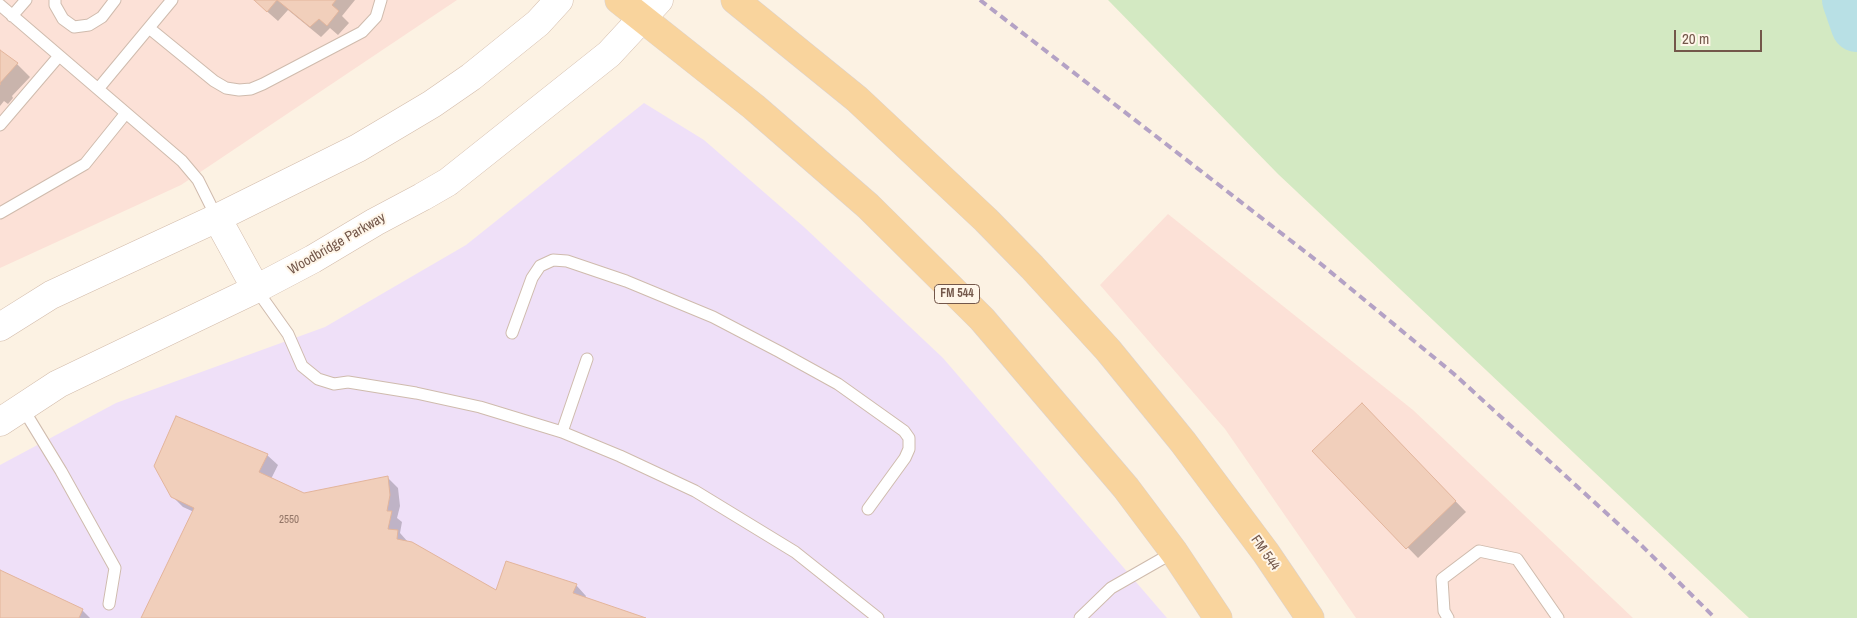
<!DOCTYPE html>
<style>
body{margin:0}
#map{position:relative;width:1857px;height:618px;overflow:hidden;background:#fcf2e3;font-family:"Archivo Narrow",sans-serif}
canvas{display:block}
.scale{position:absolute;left:1674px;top:30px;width:88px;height:22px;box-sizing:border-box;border:2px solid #73574a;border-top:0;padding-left:6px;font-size:15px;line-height:18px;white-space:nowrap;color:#73574a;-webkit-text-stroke:4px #fff6e9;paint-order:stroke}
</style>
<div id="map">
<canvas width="1857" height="618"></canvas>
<div class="scale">20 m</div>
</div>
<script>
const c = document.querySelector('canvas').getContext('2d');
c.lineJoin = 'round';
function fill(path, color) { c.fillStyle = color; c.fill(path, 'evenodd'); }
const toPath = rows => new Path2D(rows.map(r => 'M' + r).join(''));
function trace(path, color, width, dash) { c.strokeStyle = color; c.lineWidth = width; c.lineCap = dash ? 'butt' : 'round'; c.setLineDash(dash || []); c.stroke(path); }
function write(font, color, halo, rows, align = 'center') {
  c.font = font + ' "Archivo Narrow",sans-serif'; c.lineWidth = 4; c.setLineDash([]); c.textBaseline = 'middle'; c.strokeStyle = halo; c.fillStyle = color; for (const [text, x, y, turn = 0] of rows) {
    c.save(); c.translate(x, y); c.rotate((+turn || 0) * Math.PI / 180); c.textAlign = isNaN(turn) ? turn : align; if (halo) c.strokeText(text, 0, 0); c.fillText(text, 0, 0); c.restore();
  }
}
fill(toPath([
 [0,0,457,0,181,185,0,268],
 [1168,214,1413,410,1633,618,1356,618,1225,429,1100,285]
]), '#fce1d7');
fill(toPath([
 [644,103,704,140,804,227,943,358,1167,618,0,618,0,465,116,403,325,327,466,245]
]), '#efe0f8');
fill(toPath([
 [1108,0,1857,0,1857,618,1749,618,1278,174]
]), '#d3e9c2');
fill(toPath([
 [254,0,355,0,342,16,349,23,338,35,330,28,321,37,288,10,278,21],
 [0,51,17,64,30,77,12,96,13,98,8,104,4,101,0,106],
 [1362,405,1466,512,1418,558,1314,451],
 [267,455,278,465,271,479,304,495,388,478,398,488,400,506,397,518,402,522,400,533,408,542,497,592,576,585,586,596,585,599,642,618,142,618,194,512,183,507,172,496],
 [0,572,82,610,90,618,0,618]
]), '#0003');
trace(toPath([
 [1848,0,1857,26]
]), '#b8e0e5', 52);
const building = toPath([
 [254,0,336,0,332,5,339,11,327,26,319,19,310,27,277,0,267,12,254,0],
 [0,50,18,63,0,83,0,85,0,50],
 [1362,403,1456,501,1406,549,1312,451,1362,403],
 [176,416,268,454,259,472,304,493,388,476,390,495,387,511,392,511,388,529,398,530,397,539,412,542,496,590,506,561,577,584,573,593,646,618,141,618,194,508,171,497,154,466,176,416],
 [0,570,83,609,79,618,0,618,0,570]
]);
fill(building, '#f1cfbb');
trace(building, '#e3b59c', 1);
const lane = toPath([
 [55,0,55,5,63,19,74,27,89,25,102,17,115,0],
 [0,5,182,161,198,180,217,218],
 [12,16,26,0],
 [149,28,214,81,226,88,239,90,251,89,263,84,362,32,376,17,381,0],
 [98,89,172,0],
 [0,125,59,56],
 [0,213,85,164,126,113],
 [256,289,288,334,302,366,318,379,334,384,348,382,416,393,480,407,562,432,620,456,695,491,795,552,878,618],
 [512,333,532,278,540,266,553,260,567,261,626,281,713,317,780,352,838,384,904,431,909,438,909,449,905,458,868,509],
 [22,407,61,471,115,568,109,604],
 [562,432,587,359],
 [1080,618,1111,588,1174,552],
 [1448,618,1444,611,1442,579,1479,551,1517,559,1558,618]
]);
const secondary = toPath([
 [217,218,256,289],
 [0,327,51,295,217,218,358,148,432,104,471,77,538,23,559,0],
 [0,422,58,384,256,289,313,259,375,222,422,197,448,182,609,54,659,0]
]);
const primary = toPath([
 [619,0,754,107,868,206,982,319,1126,488,1174,552,1218,618],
 [735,0,857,99,986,220,1032,267,1108,350,1183,442,1266,553,1310,618]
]);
trace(lane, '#cfbbad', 13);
trace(secondary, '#d2bbaa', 29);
trace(primary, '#dbd3d0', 29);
trace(lane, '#fff', 11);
trace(secondary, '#fff', 28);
trace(primary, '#f9d49d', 28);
trace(toPath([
 [980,0,1321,264,1454,374,1638,542,1715,618]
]), '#b4a2c5', 4, [8, 5]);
write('11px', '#927566', null, [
 ["2550",289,520]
]);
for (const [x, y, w] of [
 [957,294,45]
]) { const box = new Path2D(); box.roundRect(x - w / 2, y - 9.5, w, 19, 4); c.fillStyle = '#fff6e9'; c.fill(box); trace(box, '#73574a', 1); }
write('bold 12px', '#73574a', null, [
 ["FM 544",957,294]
]);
write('14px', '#73574a', '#fff6e9', [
 ["Woodbridge Parkway",337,244,-30],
 ["FM 544",1265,553,55]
]);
</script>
